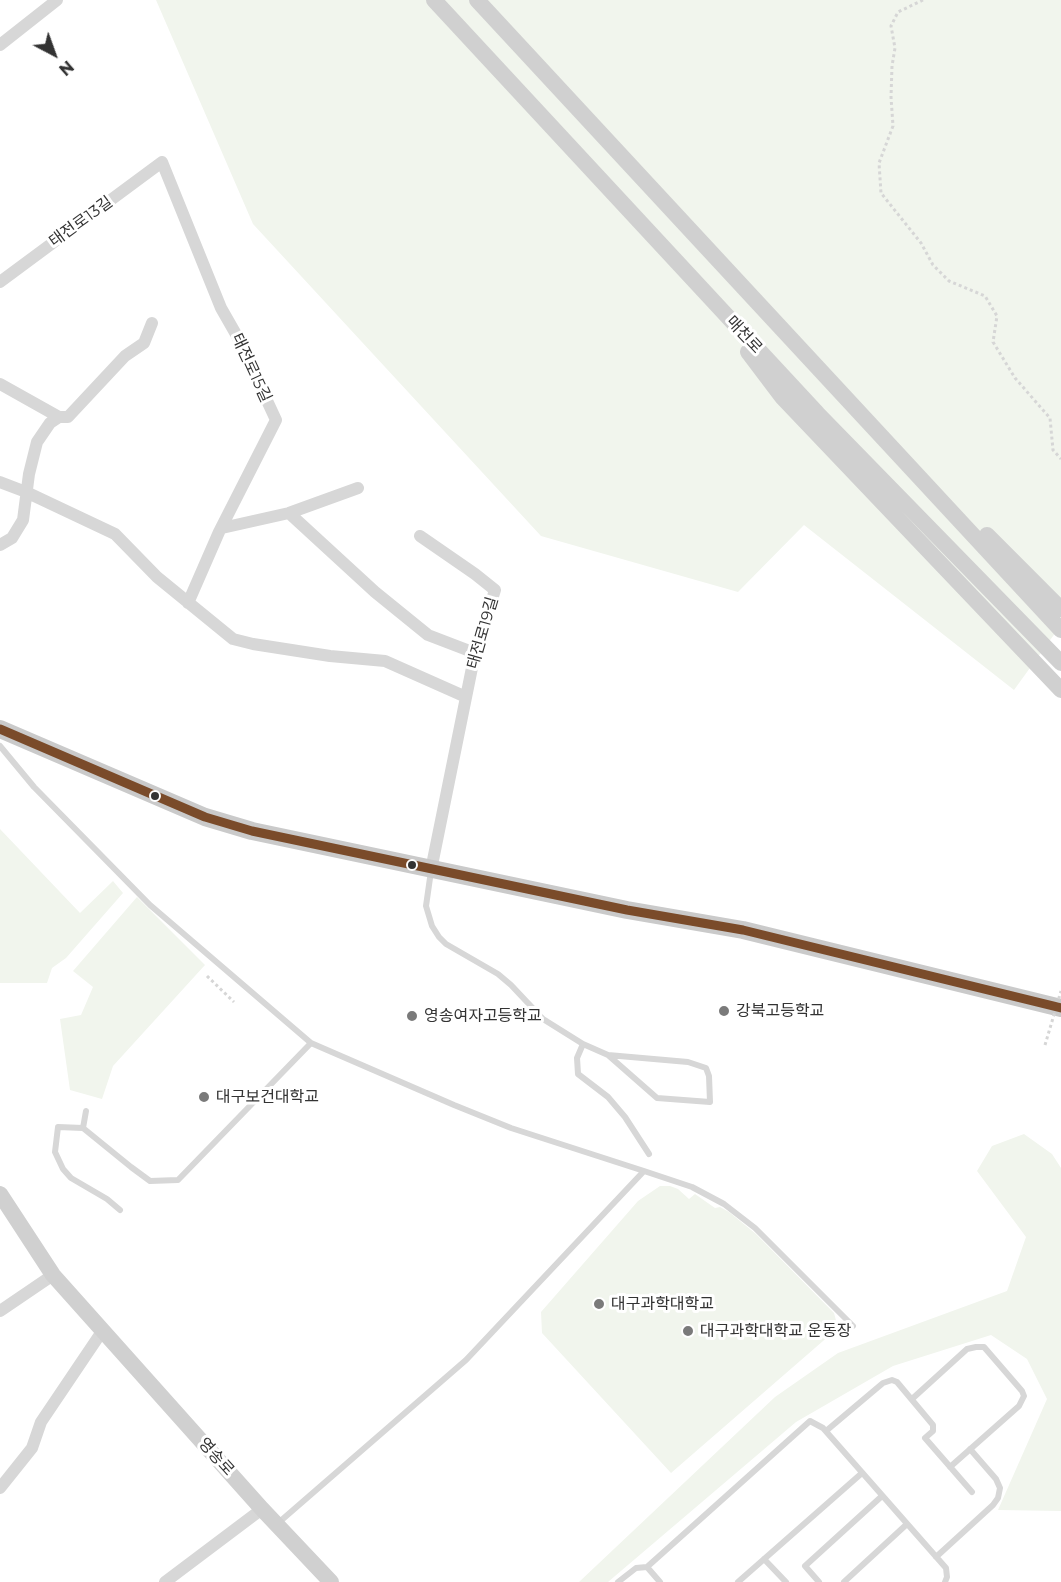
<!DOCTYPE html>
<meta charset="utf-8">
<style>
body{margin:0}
#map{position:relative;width:1061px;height:1582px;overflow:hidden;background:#fff;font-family:Montserrat,sans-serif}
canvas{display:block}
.north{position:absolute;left:24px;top:24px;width:60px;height:60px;-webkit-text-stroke:4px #fff;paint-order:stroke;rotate:139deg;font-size:16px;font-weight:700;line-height:24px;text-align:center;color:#333}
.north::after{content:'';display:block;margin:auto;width:21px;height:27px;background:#333;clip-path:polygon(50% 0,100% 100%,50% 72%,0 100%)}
</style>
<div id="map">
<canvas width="1061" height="1582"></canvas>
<div class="north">N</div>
</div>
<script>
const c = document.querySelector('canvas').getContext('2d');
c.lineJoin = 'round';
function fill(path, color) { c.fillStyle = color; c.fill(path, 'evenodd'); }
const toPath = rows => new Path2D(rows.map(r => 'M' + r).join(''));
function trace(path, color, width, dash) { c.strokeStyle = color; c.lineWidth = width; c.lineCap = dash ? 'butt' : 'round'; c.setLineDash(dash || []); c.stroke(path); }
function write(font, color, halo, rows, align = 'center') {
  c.font = font + ' Montserrat,"Noto Sans KR",sans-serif'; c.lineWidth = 6; c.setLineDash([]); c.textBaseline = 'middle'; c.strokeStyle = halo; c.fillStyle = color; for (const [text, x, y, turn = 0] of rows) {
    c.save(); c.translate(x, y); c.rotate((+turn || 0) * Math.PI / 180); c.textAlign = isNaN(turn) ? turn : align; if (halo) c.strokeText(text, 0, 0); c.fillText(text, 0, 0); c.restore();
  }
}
fill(toPath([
 [156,0,1061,0,1061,625,1014,690,804,525,738,592,541,536,253,224],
 [0,829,80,913,113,881,123,893,66,958,52,968,47,983,0,983],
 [137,897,205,965,113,1066,102,1099,70,1090,60,1019,81,1015,93,987,73,971],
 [1024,1134,1052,1154,1061,1168,1061,1511,998,1510,1047,1399,1027,1359,991,1335,893,1366,796,1422,608,1582,579,1582,775,1397,838,1353,1007,1291,1026,1237,977,1171,992,1146],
 [660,1186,670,1186,678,1189,689,1199,695,1194,715,1208,720,1207,729,1212,756,1234,834,1313,838,1328,671,1473,542,1333,541,1312,638,1201]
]), '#f1f5ed');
trace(toPath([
 [923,0,898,12,891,26,895,48,892,66,891,97,893,126,879,163,881,193,921,243,933,265,949,281,985,296,997,316,993,342,1015,378,1050,418,1053,450,1061,459],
 [207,976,234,1002]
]), '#d6d6d6', 3, [3, 3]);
trace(toPath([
 [0,746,34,787,150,905,311,1043,454,1105,511,1128,644,1171,466,1360,277,1524],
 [431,871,426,906,432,926,439,937,446,944,498,974,511,985,543,1019,583,1044,577,1058,578,1074,608,1097,625,1117,649,1154],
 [583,1044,608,1055,688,1062,706,1068,709,1076,710,1102,657,1098,608,1055],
 [86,1111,83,1128,131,1167,150,1181,178,1180,311,1043],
 [83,1128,58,1127,55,1152,63,1169,71,1178,107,1199,120,1210],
 [644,1171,692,1187,724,1204,755,1228,853,1326],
 [912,1399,967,1349,976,1347,984,1347,1022,1391,1024,1396,1019,1406,950,1467],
 [826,1431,883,1383,892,1380,897,1382,933,1425,933,1431,925,1438,972,1492],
 [936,1557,993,1505,998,1498,1000,1488,996,1479,970,1449],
 [764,1559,786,1582],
 [647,1567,660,1582],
 [618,1582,636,1568,647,1567,810,1421,823,1428,946,1568,947,1577,945,1582],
 [738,1582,862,1473],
 [819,1582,805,1566,882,1496],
 [844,1582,907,1524]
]), '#d7d7d7', 6);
trace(toPath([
 [0,45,57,0],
 [0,282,162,162,221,308,237,336,276,420,219,532,188,603],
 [0,384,59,417],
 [0,482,26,492,115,534,157,577,233,639,253,644,330,656,385,661,466,697],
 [289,513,375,592,428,635,475,653],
 [222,528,289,513,358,488],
 [420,536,475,574,495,590,475,653,431,870],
 [0,545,12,538,23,520,29,474,37,442,50,423,59,417,68,417,125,356,144,343,152,323],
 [0,1311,53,1275],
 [0,1488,32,1448,41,1422,103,1330],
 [165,1582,262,1509]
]), '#d7d7d7', 12);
trace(toPath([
 [434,0,818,414,1061,663],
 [477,0,1061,630],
 [748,352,782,397,1061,690],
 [987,535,1061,609],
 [0,1194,53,1275,262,1509,331,1582]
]), '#d0d0d0', 16);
trace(toPath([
 [0,729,205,817,252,831,627,910,743,930,1061,1008]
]), '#cacaca', 18);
trace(toPath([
 [1045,1045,1061,991]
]), '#d6d6d6', 3, [3, 3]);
trace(toPath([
 [0,729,205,817,252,831,627,910,743,930,1061,1008]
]), '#7a4b2a', 9);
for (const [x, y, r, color] of [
 [155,796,5,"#333"],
 [412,865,5,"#333"],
 [724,1011,6,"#7a7a7a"],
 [412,1016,6,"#7a7a7a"],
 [204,1097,6,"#7a7a7a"],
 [599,1304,6,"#7a7a7a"],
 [688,1331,6,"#7a7a7a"]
]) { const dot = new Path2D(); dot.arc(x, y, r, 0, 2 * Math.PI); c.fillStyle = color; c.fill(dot); trace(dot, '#fff', 2); }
write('16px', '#333', '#fff', [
 ["태전로13길",81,222,-36],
 ["매천로",744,335,47],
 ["태전로15길",251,368,65],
 ["태전로19길",483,633,-74],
 ["영송로",216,1457,48]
]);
write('16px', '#333', '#fff', [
 ["강북고등학교",736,1011],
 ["영송여자고등학교",424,1016],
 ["대구보건대학교",216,1097],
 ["대구과학대학교",611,1304],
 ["대구과학대학교 운동장",700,1331]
], 'left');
</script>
